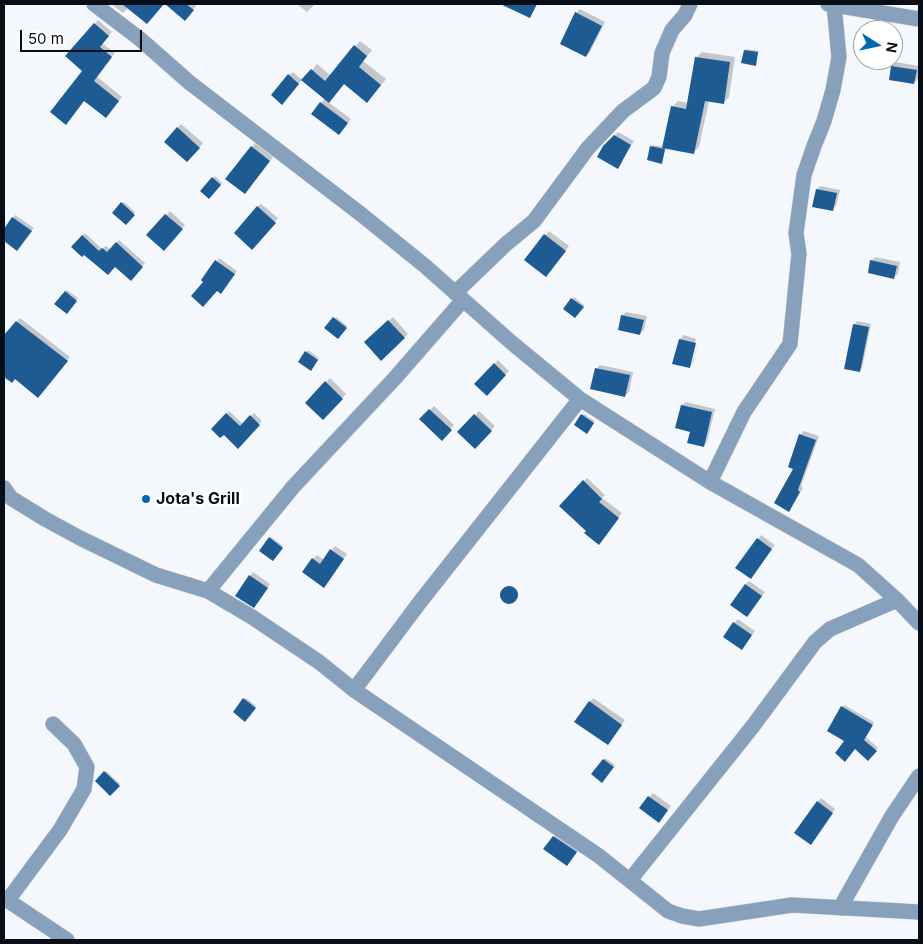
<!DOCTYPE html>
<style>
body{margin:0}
#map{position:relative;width:923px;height:944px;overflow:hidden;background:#f4f8fd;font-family:Inter,sans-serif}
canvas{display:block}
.frame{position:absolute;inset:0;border:5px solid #070e17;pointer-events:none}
.north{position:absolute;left:853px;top:20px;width:50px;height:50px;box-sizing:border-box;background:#fff;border:1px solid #9c9fa2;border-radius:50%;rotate:100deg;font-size:14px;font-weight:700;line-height:20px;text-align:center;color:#070e17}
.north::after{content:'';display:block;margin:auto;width:18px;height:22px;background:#0068b4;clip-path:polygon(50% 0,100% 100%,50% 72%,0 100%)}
.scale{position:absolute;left:20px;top:30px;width:122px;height:22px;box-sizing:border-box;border:2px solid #070e17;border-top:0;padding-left:6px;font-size:15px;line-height:18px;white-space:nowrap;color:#070e17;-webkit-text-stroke:4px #fff;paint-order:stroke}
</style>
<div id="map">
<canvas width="923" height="944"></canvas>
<div class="frame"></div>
<div class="north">N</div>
<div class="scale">50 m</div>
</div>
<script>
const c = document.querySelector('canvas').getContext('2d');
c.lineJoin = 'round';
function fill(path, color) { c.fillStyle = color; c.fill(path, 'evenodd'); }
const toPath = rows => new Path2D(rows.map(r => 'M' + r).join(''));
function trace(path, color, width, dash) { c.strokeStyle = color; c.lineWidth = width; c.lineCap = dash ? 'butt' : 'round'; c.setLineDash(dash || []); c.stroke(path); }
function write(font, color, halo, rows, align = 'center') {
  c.font = font + ' Inter,sans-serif'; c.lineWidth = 5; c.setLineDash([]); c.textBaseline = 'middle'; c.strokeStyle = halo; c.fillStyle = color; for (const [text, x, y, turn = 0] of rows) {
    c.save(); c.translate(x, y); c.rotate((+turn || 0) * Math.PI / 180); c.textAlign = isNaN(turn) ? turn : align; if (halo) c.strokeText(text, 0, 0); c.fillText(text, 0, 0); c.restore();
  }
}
fill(toPath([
 [111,4,132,4,123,13],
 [166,4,194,4,196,6,185,19],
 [297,4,315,4,307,12],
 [580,9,605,22,590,52,586,56,576,13],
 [98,20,112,32,102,43,115,53,96,76,122,97,109,113,84,71,95,24],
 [360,41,372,50,363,61,386,79,372,96,345,83,328,102,351,119,343,130,321,103,325,98,312,70,317,64,331,76],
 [746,49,759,51,755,64,745,51],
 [702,52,735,57,729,97,723,103,709,101,699,147,693,153,666,147,662,162,651,147,653,145,664,147,672,107,678,101,689,103,696,58],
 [896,62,919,66,918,79,914,83,890,79,892,66],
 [293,72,302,80,286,99,289,75],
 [181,124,203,143,191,157,177,128],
 [618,132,634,141,617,167,604,146],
 [255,143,273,157,248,189,252,147],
 [215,176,222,183,209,197,202,191],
 [820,186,840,190,836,206,833,209,817,190],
 [124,202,135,212,126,223,114,213],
 [261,204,278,218,256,244,257,207],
 [170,211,185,225,168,245,148,235],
 [15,215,34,228,17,249,4,239,4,231],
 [549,231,569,246,550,271,526,260],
 [85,233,102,249,106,246,111,250,119,240,145,263,131,279,115,265,84,253,73,247],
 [875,257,900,262,898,274,894,277,871,261],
 [219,258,237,271,223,289,205,282],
 [67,290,78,298,67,312,56,304],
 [574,297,584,305,575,317,564,309],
 [626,312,647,316,644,330,640,333,622,316],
 [336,317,347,326,338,338,326,328],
 [393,317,408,334,381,359,366,342],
 [20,318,70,357,42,393,16,378,12,382,4,375,4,339],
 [857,321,871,324,862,368,859,371,855,324],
 [684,335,696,339,689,364,692,364,699,339,693,363,689,367,680,339],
 [308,350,319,358,312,368,300,361],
 [498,360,509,371,487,394,476,384],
 [600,365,633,372,629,392,625,396,596,369],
 [330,378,346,394,323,419,307,403],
 [686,402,715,409,707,442,704,445,691,431,682,405],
 [434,406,454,425,442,439,421,419],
 [229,411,243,424,254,413,262,421,238,447,224,433,213,429],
 [479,411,495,426,475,447,459,432],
 [584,414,595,421,589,431,582,415],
 [804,431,819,436,801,486,803,488,788,510,800,435],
 [587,478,605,495,602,498,622,513,602,539,587,531,561,506],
 [761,535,775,545,754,573,758,539],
 [271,537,283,546,275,558,270,538],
 [335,546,347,554,328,582,313,559,317,555,324,560],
 [253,572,270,584,258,602,250,576],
 [749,581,765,592,747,616,745,585],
 '502 594a8 8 0 1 1 16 0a8 8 0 1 1-16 0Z',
 [738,619,755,631,742,649,734,623],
 [246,698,256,706,246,718,244,699],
 [593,698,625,720,608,744,590,702],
 [844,705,874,722,866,737,878,748,868,759,846,741,842,707],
 [605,758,615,765,602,781,593,774],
 [106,771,120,784,110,794,96,781],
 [653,793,671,806,663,817,641,807],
 [821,798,835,809,814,839,818,802],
 [557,833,580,848,567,865,554,837]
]), '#0003');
fill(toPath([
 [122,4,164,4,147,24],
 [165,4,186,4,194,10,185,21],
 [500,4,537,4,530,18],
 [575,12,602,26,586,57,560,44],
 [94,23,109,36,100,47,112,57,94,81,119,101,106,118,84,101,66,125,50,112,82,71,65,56],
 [354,45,367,56,359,67,381,85,367,103,344,84,329,103,301,80,311,69,325,81],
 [744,50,758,52,756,66,741,63],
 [695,57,730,62,724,104,705,101,694,154,662,148,671,106,686,109],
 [891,66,917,70,914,84,889,80],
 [288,74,299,84,282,105,271,95],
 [320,102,348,123,339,135,311,114],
 [177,127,200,148,187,162,164,142],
 [614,135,631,145,618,169,597,157,603,146],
 [251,146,270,161,245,194,225,179],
 [650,146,665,149,662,164,647,160],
 [212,177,221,185,209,199,200,191],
 [816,189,837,193,833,211,812,207],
 [121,202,135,215,126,225,112,213],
 [257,206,276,223,252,250,234,233],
 [165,214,183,229,164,251,146,235],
 [12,217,32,231,17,251,4,241,4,229],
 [544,234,566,251,546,277,524,260],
 [82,235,99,251,102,248,107,252,116,242,143,267,131,281,115,267,108,275,84,255,82,257,71,247],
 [215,260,235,274,221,294,217,291,203,307,191,296,203,282,201,280],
 [870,260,897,266,894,279,868,273],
 [65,291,77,301,67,314,54,304],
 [571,298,584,307,575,318,563,309],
 [621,315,644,320,640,335,618,330],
 [333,317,347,328,338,339,324,328],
 [388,320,405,338,381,361,364,342],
 [16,321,68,361,38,398,15,379,12,383,4,377,4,335],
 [853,324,869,327,860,372,844,369],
 [679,339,696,343,690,368,672,364],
 [305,351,318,360,311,371,298,362],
 [494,363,506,375,487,396,474,384],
 [595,368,630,375,625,397,590,389],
 [325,381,343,399,323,420,305,403],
 [681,405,712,412,704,447,687,443,690,432,675,428],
 [429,409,452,430,442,441,419,419],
 [226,413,240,426,250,415,260,425,238,449,224,435,220,438,211,429],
 [474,414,492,431,475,449,457,432],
 [581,414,594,423,587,434,574,425],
 [799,434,816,440,798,490,800,492,789,512,774,503,793,469,788,467],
 [583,480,602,499,599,502,619,518,599,545,584,533,586,531,559,506],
 [269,537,283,548,273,561,259,551],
 [757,538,772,549,751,579,735,568],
 [330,549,344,559,324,588,302,572,312,558,320,564],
 [249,575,268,588,254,608,235,596],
 [745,584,762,596,747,617,730,605],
 '500 595a9 9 0 1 1 18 0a9 9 0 1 1-18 0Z',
 [733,622,752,635,742,650,723,637],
 [243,698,256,708,245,722,233,712],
 [589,701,622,725,608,745,574,722],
 [841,706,873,725,864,740,877,751,868,761,855,749,845,762,835,753,844,741,827,731],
 [603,759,614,767,602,783,591,774],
 [104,771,120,786,110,796,95,781],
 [648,796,668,810,659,823,639,808],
 [817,801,833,813,811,845,794,833],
 [553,836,577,852,567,866,543,849]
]), '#1e5b93');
const street = toPath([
 [94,4,140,39,190,83,362,215,425,266,512,343,580,399,710,482,858,565,897,600,919,623],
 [828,4,919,19],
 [455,293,506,244,534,221,588,148,623,111,654,88,659,77,662,53,672,30,685,15,690,4],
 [710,482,744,412,790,344,799,254,796,233,804,175,814,146,824,121,833,90,839,57,834,5],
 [4,488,11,498,45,519,80,538,156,575,208,591,252,617,319,662,354,690,599,856,668,911,682,916,699,919,792,905,919,912],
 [208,591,293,487,395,378,463,300],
 [354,690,420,602,580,399],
 [630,880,753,726,815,642,830,629,897,600],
 [4,898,67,940],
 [8,900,60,830,84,789,87,767,74,744,53,724],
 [840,908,892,816,919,776]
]);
trace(street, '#ced3d8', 16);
trace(street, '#87a1bc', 15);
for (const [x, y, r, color] of [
 [146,499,5,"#0068b4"]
]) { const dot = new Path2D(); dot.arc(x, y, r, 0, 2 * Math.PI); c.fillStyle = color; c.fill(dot); trace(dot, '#fff', 2); }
write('bold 16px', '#070e17', '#fff', [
 ["Jota's Grill",156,499]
], 'left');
</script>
